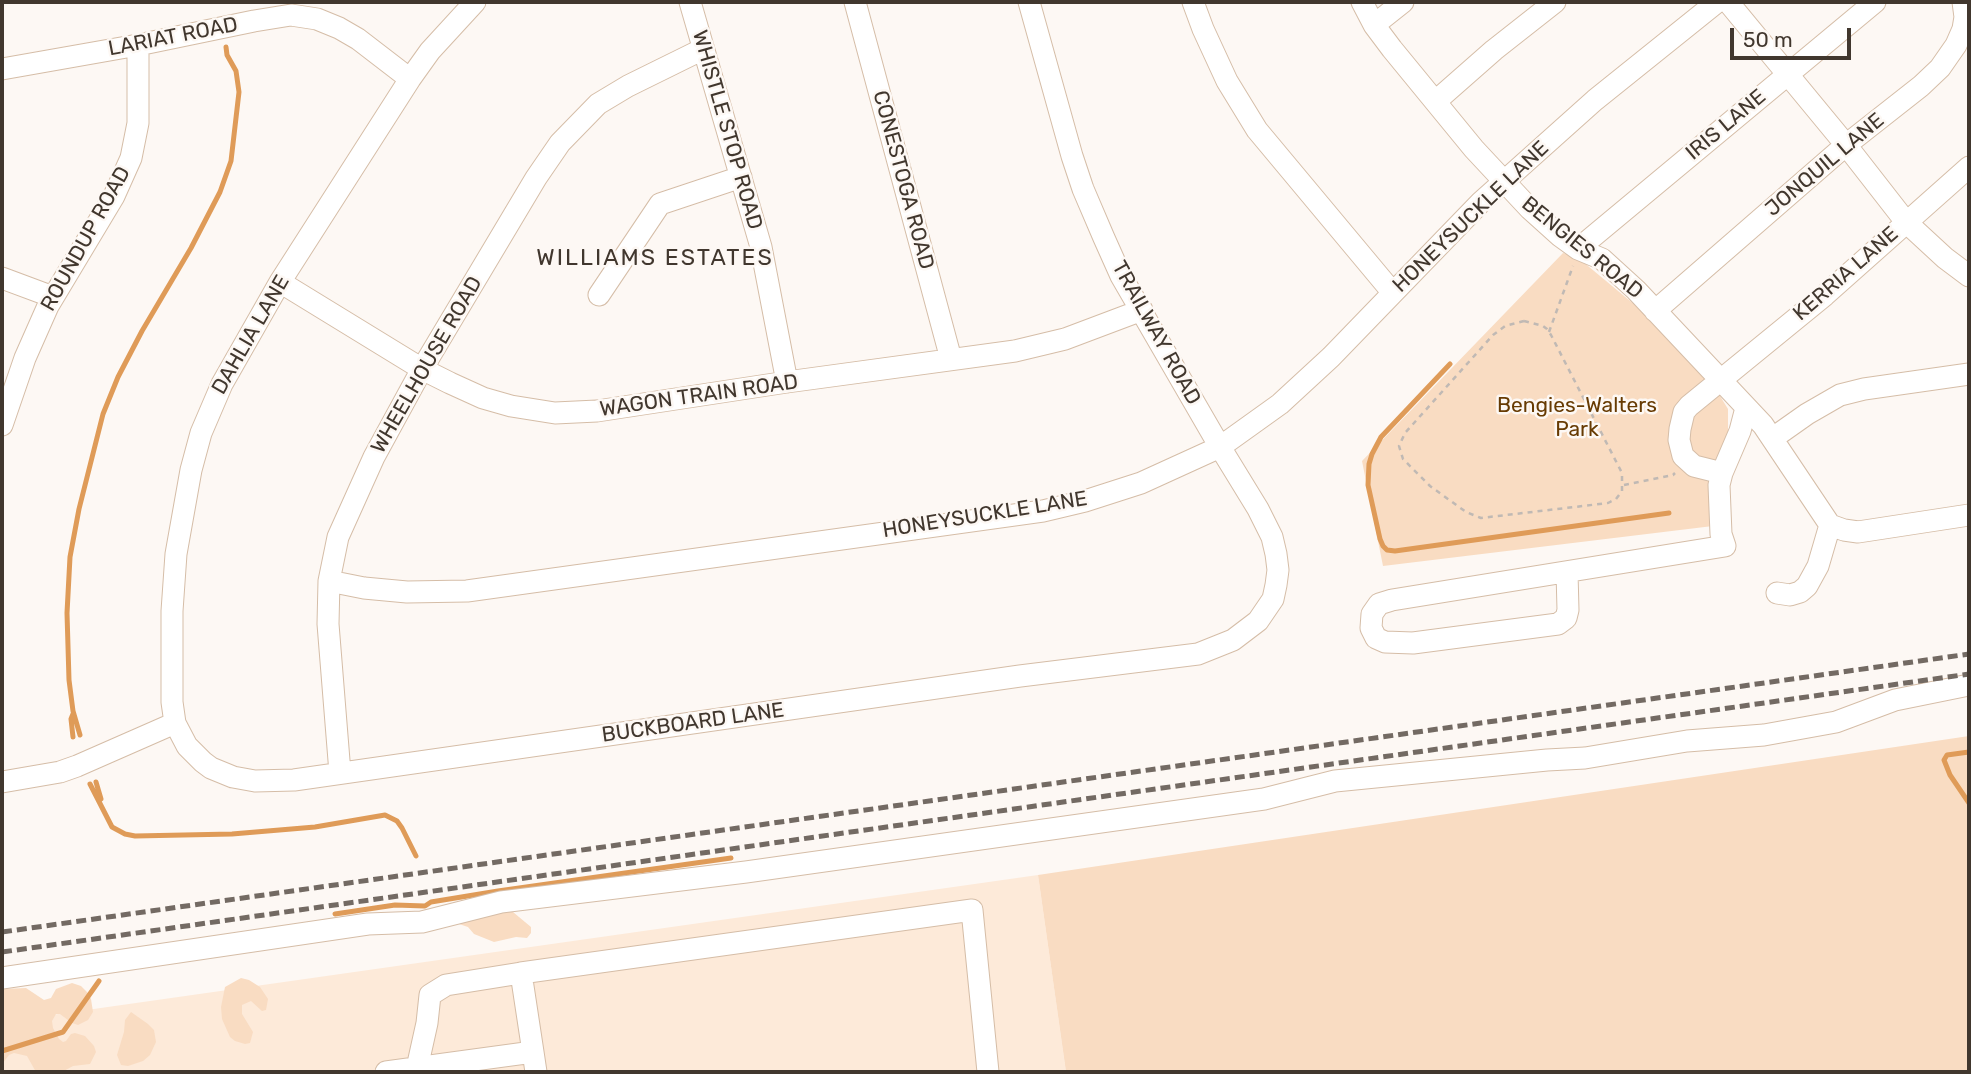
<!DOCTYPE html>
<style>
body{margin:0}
#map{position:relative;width:1971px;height:1074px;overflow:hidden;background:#fdf8f4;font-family:Rubik,sans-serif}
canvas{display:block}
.frame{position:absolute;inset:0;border:4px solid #41372e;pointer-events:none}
.scale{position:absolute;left:1730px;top:28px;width:121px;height:32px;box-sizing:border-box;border:4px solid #41372e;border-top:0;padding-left:9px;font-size:21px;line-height:24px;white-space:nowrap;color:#41372e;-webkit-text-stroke:5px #fdf8f4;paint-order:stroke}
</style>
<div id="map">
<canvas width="1971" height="1074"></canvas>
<div class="frame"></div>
<div class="scale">50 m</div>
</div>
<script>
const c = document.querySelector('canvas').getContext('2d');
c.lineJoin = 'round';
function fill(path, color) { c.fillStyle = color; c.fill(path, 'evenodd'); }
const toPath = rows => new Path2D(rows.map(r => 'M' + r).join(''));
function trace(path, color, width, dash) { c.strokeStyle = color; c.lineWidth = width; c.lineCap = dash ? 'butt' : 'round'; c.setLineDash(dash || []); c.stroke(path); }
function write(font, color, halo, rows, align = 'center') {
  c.font = font + ' Rubik,sans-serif'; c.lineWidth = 5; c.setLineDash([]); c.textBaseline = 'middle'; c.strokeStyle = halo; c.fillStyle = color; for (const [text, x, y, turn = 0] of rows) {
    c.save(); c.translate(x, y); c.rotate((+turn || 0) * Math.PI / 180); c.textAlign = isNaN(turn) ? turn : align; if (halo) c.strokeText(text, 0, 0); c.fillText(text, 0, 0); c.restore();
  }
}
fill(toPath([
 [1038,875,1066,1072,2,1072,2,1022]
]), '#fdead9');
fill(toPath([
 [1563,253,1576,256,1653,320,1712,383,1728,409,1728,432,1713,526,1383,566,1362,461],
 [1969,736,1969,1072,1066,1072,1038,875],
 [508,911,513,912,531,927,531,933,527,938,516,937,494,942,474,934,468,927,459,924,458,920],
 [241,978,249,980,260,987,268,999,266,1010,262,1011,251,1001,242,1005,242,1014,253,1032,250,1043,245,1044,235,1041,230,1037,222,1019,221,1007,225,987],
 [72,983,81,986,87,992,91,999,93,1012,88,1020,78,1025,72,1023,60,1014,56,1014,52,1021,53,1028,59,1039,63,1042,66,1041,71,1034,75,1033,85,1036,94,1046,96,1052,90,1064,73,1066,62,1072,36,1072,27,1056,14,1053,9,1055,2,1064,2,989,26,988,44,1000,51,998,56,989],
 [131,1012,148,1024,154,1030,156,1042,150,1055,143,1061,128,1066,121,1065,117,1055,124,1032,125,1020]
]), '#f9dcc2');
trace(toPath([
 [1450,364,1381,437,1372,454,1369,464,1368,485,1380,539,1383,546,1387,550,1395,551,1669,513],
 [73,714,71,719,73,737],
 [80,735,73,711,69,680,67,613,70,557,79,509,103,414,118,377,142,331,191,248,220,192,231,161,239,92,236,71,227,55,226,47],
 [1969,752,1947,755,1944,760,1950,775,1969,803],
 [96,782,101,799],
 [90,784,112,827,125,834,135,836,232,834,315,827,385,815,397,821,402,828,416,856],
 [335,914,395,905,425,906,431,902,498,891,731,858],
 [2,1051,63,1032,99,981]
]), '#df9b58', 5);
const minor = toPath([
 [475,2,430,51,410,79,280,282,222,384,201,433,191,470,176,554,172,611,172,702,175,723,187,746,203,762,211,768,233,777,255,781,294,780,1020,676,1198,654,1233,640,1258,621,1273,599,1276,585,1278,570,1276,554,1272,537,1258,509,1220,447,1121,276,1104,238,1083,189,1072,156,1029,2],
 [690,2,761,247,787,382],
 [855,2,951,359],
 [1193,2,1203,29,1227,81,1257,130,1393,293],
 [1362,2,1374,25,1392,49,1474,149,1530,209,1560,236,1578,249,1602,259,1636,290,1763,425,1830,525],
 [1728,2,1846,145,1906,222,1945,258,1969,276],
 [1374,25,1403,2],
 [2,69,138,45,254,21,291,15,317,19,339,28,358,39,410,79],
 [1436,101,1494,50,1555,2],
 [1578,249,1875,2],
 [2,278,53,297],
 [280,282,422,369,450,383,483,398,511,406,555,413,597,411,787,382,1015,351,1065,339,1142,310],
 [599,295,660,204,741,177],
 [1655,311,1846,145,1921,86,1940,68,1956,45,1963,29,1965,17,1963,2],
 [2,425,25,358,48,306,114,196,131,158,138,123,138,45],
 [1773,438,1807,414,1840,395,1864,389,1969,374],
 [1722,473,1694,466,1683,456,1679,440,1680,429,1684,412,1689,406,1825,295,1969,167],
 [1830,525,1844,530,1858,532,1969,515],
 [1567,572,1568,610,1566,618,1558,624,1413,643,1385,642,1376,638,1371,628,1372,614,1379,604,1392,600,1725,546,1721,534,1719,485,1722,473,1740,431,1746,408],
 [329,581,364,588,407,592,467,591,1043,511,1085,501,1141,483,1220,447,1280,404,1331,357,1481,202,1595,100,1717,2],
 [1777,593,1790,595,1800,592,1807,586,1818,566,1830,525],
 [340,773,328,624,329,581,338,537,374,457,422,369,536,178,560,143,598,104,628,86,703,49],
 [2,782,60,772,77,766,175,723],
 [521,973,972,910,988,1072],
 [2,978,368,924,422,922,501,902,746,872,1264,799,1335,781,1547,760,1585,758,1687,741,1764,735,1836,722,1895,700,1969,685],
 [417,1068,427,1023,430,995,446,985,521,973,533,1052],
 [386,1072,533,1052,536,1072]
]);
trace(minor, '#d5bda7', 23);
trace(toPath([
 [1524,321,1543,326,1547,329,1551,335,1622,473,1622,491,1616,499,1608,503,1481,518,1466,512,1430,486,1403,459,1399,446,1405,433,1493,335,1505,326,1524,321],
 [1549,332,1573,266],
 [1624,485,1673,475,1675,473]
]), '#c0b9b4', 2.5, [5, 5]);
trace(minor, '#fff', 21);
trace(toPath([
 [2,932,1969,654],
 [2,952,1969,674]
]), '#736a63', 5, [10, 5]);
write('21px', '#41372e', '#fdf8f4', [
 ["LARIAT ROAD",173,37,-11],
 ["IRIS LANE",1726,125,-40],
 ["WHISTLE STOP ROAD",727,130,74],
 ["JONQUIL LANE",1825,165,-40],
 ["CONESTOGA ROAD",903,180,75],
 ["HONEYSUCKLE LANE",1471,217,-44],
 ["ROUNDUP ROAD",86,239,-61],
 ["BENGIES ROAD",1582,248,39],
 ["KERRIA LANE",1846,274,-41],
 ["TRAILWAY ROAD",1156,333,61],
 ["DAHLIA LANE",251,335,-60],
 ["WHEELHOUSE ROAD",427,365,-60],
 ["WAGON TRAIN ROAD",699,396,-8],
 ["HONEYSUCKLE LANE",985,515,-9],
 ["BUCKBOARD LANE",693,723,-8]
]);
write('21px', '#673b03', '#fdf8f4', [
 ["Bengies-Walters",1577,406],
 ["Park",1577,430]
]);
c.letterSpacing = '2px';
write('23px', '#41372e', '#fdf8f4', [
 ["WILLIAMS ESTATES",655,258]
]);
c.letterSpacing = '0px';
</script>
